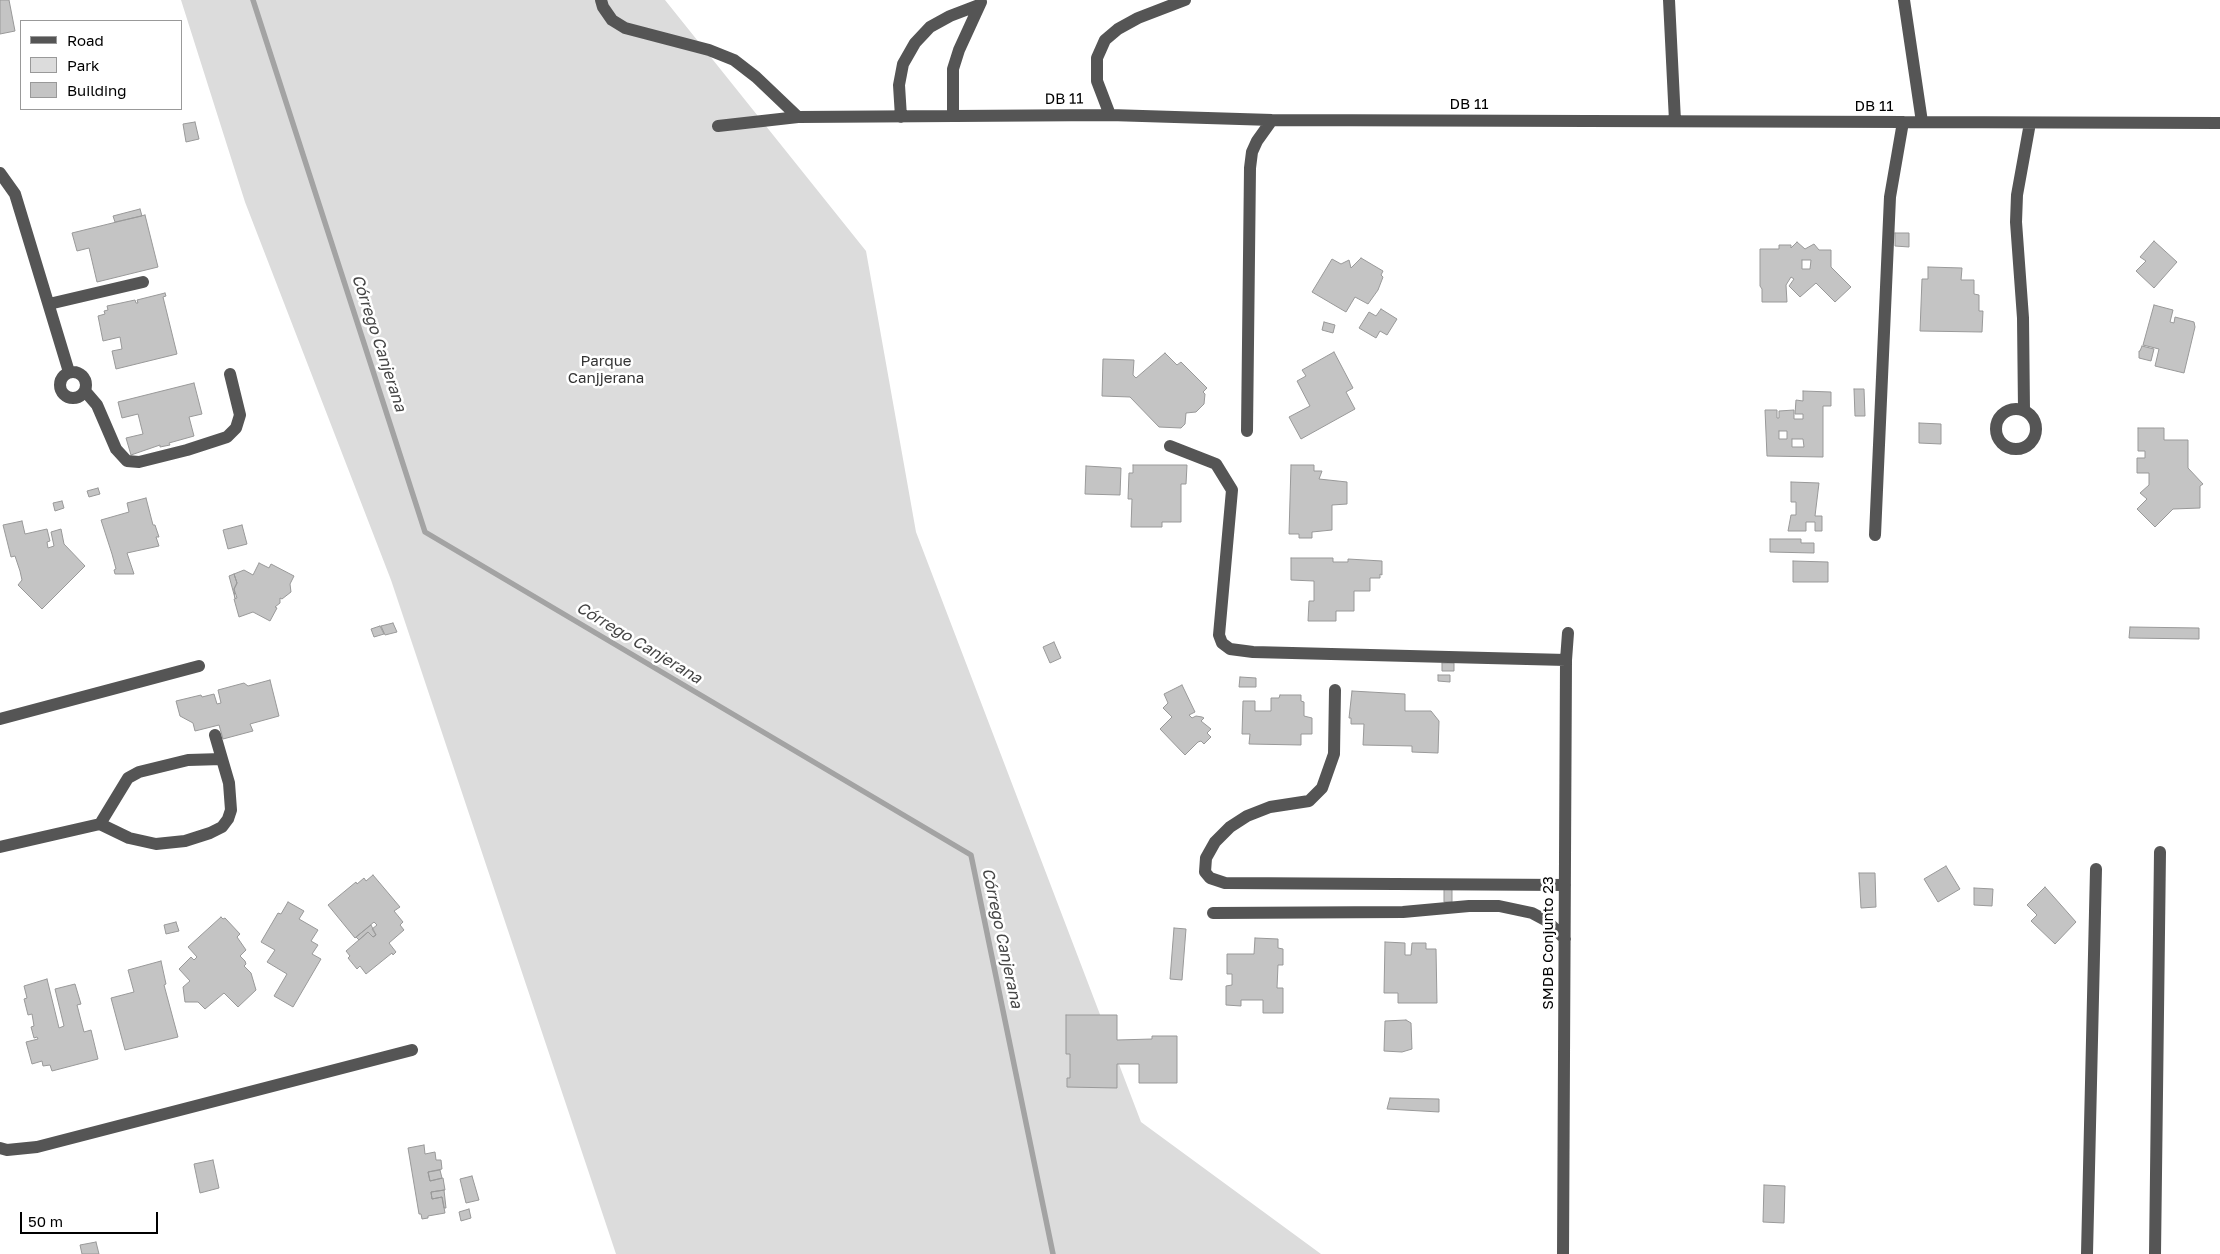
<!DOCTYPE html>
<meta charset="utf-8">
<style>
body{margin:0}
#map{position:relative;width:2220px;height:1254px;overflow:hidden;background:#fff;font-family:"Golos Text",sans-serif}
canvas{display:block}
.legend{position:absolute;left:20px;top:20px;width:162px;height:90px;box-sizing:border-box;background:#fff;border:1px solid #999;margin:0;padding:6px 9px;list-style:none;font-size:15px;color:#000}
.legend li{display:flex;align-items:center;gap:10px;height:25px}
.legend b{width:25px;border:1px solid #999}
.scale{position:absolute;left:20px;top:1212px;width:138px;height:22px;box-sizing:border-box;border:2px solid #000;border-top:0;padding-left:6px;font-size:15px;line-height:18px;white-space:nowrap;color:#000;-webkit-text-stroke:4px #fff;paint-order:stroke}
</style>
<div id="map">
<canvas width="2220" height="1254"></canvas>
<ul class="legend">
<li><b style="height:6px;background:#555"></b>Road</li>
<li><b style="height:14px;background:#dcdcdc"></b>Park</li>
<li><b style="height:14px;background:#c4c4c4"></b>Building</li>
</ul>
<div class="scale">50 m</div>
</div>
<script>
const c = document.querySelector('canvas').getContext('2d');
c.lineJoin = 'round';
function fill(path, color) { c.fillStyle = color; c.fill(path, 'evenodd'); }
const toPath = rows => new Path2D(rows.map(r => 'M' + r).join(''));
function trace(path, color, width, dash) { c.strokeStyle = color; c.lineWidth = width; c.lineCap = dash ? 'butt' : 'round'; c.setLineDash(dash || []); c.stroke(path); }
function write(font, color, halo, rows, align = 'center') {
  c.font = font + ' "Golos Text",sans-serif'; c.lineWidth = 5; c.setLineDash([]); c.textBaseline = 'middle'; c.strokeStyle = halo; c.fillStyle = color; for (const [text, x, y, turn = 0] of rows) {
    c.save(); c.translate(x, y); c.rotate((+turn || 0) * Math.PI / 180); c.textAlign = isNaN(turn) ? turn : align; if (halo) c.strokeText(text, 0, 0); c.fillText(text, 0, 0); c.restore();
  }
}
fill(toPath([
 [181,0,665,0,866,251,916,532,1141,1122,1321,1254,616,1254,391,580,245,202]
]), '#dcdcdc');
trace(toPath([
 [253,0,425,532,971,855,1053,1254]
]), '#a3a3a3', 5.5);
const building = toPath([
 [0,0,9,0,15,31,0,34,0,0],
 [195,122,199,139,186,142,183,124,195,122],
 [140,209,142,216,115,222,113,216,140,209],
 [145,215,158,267,97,282,89,248,77,251,72,233,145,215],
 [1895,233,1909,233,1909,247,1895,246,1895,233],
 [2154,241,2177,262,2154,288,2136,271,2146,261,2140,257,2154,241],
 [1797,242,1805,249,1814,244,1819,250,1831,250,1831,267,1851,287,1835,302,1816,283,1800,297,1789,286,1794,279,1791,277,1786,285,1787,302,1762,302,1762,289,1760,286,1760,249,1779,249,1779,245,1791,245,1791,248,1797,242],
 [1802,260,1811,260,1810,269,1802,269,1802,260],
 [1361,258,1383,271,1381,275,1383,277,1378,290,1368,304,1355,297,1346,312,1312,292,1332,259,1341,264,1349,260,1351,268,1361,258],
 [1928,267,1962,268,1961,280,1974,280,1974,294,1979,295,1979,311,1983,311,1982,332,1920,331,1922,279,1928,279,1928,267],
 [165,293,166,296,163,297,177,354,116,369,112,351,122,349,120,337,103,341,98,316,105,314,104,311,108,310,107,306,135,300,136,303,138,303,137,300,165,293],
 [2154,305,2173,310,2170,322,2174,323,2175,317,2194,322,2195,327,2184,373,2155,366,2159,349,2143,345,2154,305],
 [1381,309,1397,319,1387,335,1380,331,1376,338,1359,328,1369,312,1376,316,1381,309],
 [1324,322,1335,325,1333,333,1322,330,1324,322],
 [2142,346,2154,349,2151,361,2139,358,2139,351,2140,351,2142,346],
 [1334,352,1353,388,1346,392,1355,409,1301,439,1289,417,1310,406,1297,381,1306,376,1302,370,1334,352],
 [1165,353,1177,365,1181,362,1207,388,1203,392,1205,394,1204,404,1196,412,1186,413,1185,424,1181,428,1159,427,1130,397,1102,396,1103,359,1134,360,1133,375,1136,378,1165,353],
 [194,383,202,414,189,417,194,436,169,443,170,445,160,447,160,445,131,455,126,438,143,434,138,414,122,418,118,402,194,383],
 [1854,389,1864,389,1865,416,1855,416,1854,389],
 [1803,391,1831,392,1831,406,1823,406,1823,457,1767,456,1765,410,1777,410,1777,418,1779,418,1779,411,1794,410,1794,419,1803,419,1803,414,1795,414,1796,400,1803,401,1803,391],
 [1779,431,1787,431,1787,439,1779,439,1779,431],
 [1792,439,1803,439,1804,447,1792,447,1792,439],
 [1919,423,1941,424,1941,444,1919,443,1919,423],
 [2138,428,2164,428,2164,440,2188,440,2188,468,2203,484,2200,486,2200,508,2173,509,2155,527,2137,509,2147,499,2140,493,2149,485,2149,473,2137,473,2137,458,2145,458,2145,451,2138,451,2138,428],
 [1133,465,1187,465,1186,484,1181,484,1181,522,1162,522,1162,527,1131,527,1132,499,1128,499,1129,473,1133,473,1133,465],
 [1291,465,1314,465,1314,471,1322,471,1319,479,1347,482,1347,504,1332,505,1332,530,1312,532,1312,538,1299,538,1299,534,1289,534,1291,465],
 [1086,466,1121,468,1120,495,1085,494,1086,466],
 [1791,482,1819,483,1815,516,1822,516,1822,531,1815,531,1815,522,1806,522,1806,531,1788,531,1791,515,1796,515,1796,502,1791,502,1791,482],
 [98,488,100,494,89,497,87,491,98,488],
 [146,498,153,525,155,525,159,537,156,537,159,546,127,553,134,574,115,574,114,570,116,569,112,554,101,520,129,512,127,503,146,498],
 [62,501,64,508,55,511,53,503,62,501],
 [22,521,25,534,47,529,50,541,47,542,48,548,54,546,51,532,61,529,64,544,85,566,42,609,18,585,22,580,20,571,15,556,11,557,3,525,22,521],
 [242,525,247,544,228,549,223,530,242,525],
 [1770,539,1801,539,1801,543,1814,543,1814,553,1770,552,1770,539],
 [1291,558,1333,558,1333,562,1348,562,1348,559,1382,561,1382,575,1380,574,1380,578,1370,578,1370,591,1354,591,1354,611,1336,611,1336,621,1308,621,1309,601,1314,601,1314,581,1291,580,1291,558],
 [1793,561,1828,562,1828,582,1793,582,1793,561],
 [259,563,269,568,271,564,294,576,290,584,291,592,282,599,280,598,280,603,275,607,277,608,270,621,253,612,239,617,234,599,237,598,234,589,237,583,234,574,244,570,253,575,259,563],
 [234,574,237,583,234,589,235,598,229,576,234,574],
 [393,623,397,632,385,635,381,626,393,623],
 [380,626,384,634,374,637,371,629,380,626],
 [2130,627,2199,628,2199,639,2129,638,2130,627],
 [1054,642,1061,658,1050,663,1043,647,1054,642],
 [1442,663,1454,663,1454,671,1442,671,1442,663],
 [1438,675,1450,675,1450,682,1438,681,1438,675],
 [1240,677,1256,678,1256,687,1239,687,1240,677],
 [270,680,279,716,250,724,253,731,223,739,219,725,195,731,193,723,180,716,176,701,201,695,202,697,214,694,217,704,221,703,218,690,244,683,248,686,270,680],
 [1182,685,1195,712,1189,715,1192,718,1196,716,1202,717,1204,718,1201,721,1211,729,1207,733,1211,737,1204,744,1201,741,1198,742,1185,755,1160,729,1172,717,1163,708,1168,703,1164,694,1182,685],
 [1352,691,1405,694,1405,711,1431,711,1439,721,1438,753,1412,752,1412,746,1363,745,1364,724,1351,724,1351,718,1349,718,1352,691],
 [1280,695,1301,695,1301,701,1304,702,1304,716,1312,718,1312,734,1301,734,1301,745,1249,744,1250,734,1242,734,1243,701,1255,701,1255,711,1271,711,1271,698,1279,698,1280,695],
 [1946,866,1960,889,1938,902,1924,879,1946,866],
 [1859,873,1875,873,1876,907,1861,908,1859,873],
 [373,875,400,907,394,911,403,922,400,925,404,930,389,943,396,952,393,955,392,953,366,974,360,966,357,969,348,958,350,956,346,951,368,932,373,937,376,935,372,929,377,925,374,922,355,938,328,905,356,882,357,884,364,878,366,881,373,875],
 [2045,887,2076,922,2055,944,2031,921,2037,915,2027,905,2045,887],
 [1974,888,1993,889,1992,906,1974,905,1974,888],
 [1444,889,1452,889,1452,902,1444,902,1444,889],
 [288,902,304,911,299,919,318,930,311,941,318,945,312,954,321,959,293,1007,274,996,287,974,267,962,275,950,261,942,278,913,281,914,288,902],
 [221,917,223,919,225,918,240,934,237,937,246,950,240,956,245,961,246,964,244,966,251,973,256,990,238,1007,224,993,205,1009,198,1002,185,1002,183,987,190,981,179,969,191,957,194,960,197,957,188,947,221,917],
 [176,922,179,931,166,934,164,925,176,922],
 [371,925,376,935,373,937,368,932,359,940,356,937,371,925],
 [1174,928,1186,929,1182,980,1170,979,1174,928],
 [1255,938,1278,939,1278,948,1283,949,1283,965,1278,965,1277,988,1283,988,1283,1013,1263,1013,1263,1000,1241,1000,1241,1006,1226,1005,1226,986,1232,985,1232,974,1227,974,1227,954,1254,954,1255,938],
 [1385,942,1405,943,1405,955,1411,955,1412,943,1426,943,1426,949,1436,949,1437,1003,1398,1003,1398,993,1384,993,1385,942],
 [161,961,166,984,164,985,178,1037,125,1050,111,998,134,992,128,970,161,961],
 [47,979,59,1028,64,1026,55,989,75,984,81,1004,77,1005,84,1032,91,1030,98,1059,52,1071,50,1065,43,1066,42,1061,32,1064,26,1042,38,1039,37,1037,34,1038,31,1027,34,1026,32,1014,28,1015,24,999,27,998,24,986,47,979],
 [1066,1015,1117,1015,1117,1040,1152,1039,1152,1036,1177,1036,1177,1083,1139,1083,1139,1064,1117,1064,1117,1088,1067,1087,1067,1078,1070,1078,1070,1054,1066,1054,1066,1015],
 [1406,1020,1411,1023,1412,1049,1402,1052,1384,1051,1385,1021,1406,1020],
 [1390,1098,1439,1099,1439,1112,1387,1109,1390,1098],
 [424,1145,425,1154,435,1152,436,1160,441,1160,442,1169,428,1172,430,1181,443,1178,445,1190,431,1192,432,1199,442,1197,445,1213,428,1216,428,1218,422,1219,421,1214,419,1214,408,1148,424,1145],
 [213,1160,219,1188,200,1193,194,1164,213,1160],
 [440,1170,442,1178,430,1181,428,1172,440,1170],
 [472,1176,479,1200,466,1203,460,1179,472,1176],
 [1764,1185,1785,1186,1784,1223,1763,1222,1764,1185],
 [444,1190,446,1208,444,1208,442,1197,432,1199,431,1192,444,1190],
 [469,1209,471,1218,461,1221,459,1212,469,1209],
 [96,1242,99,1254,82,1254,80,1245,96,1242]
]);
fill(building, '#c4c4c4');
trace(building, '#999', 1);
trace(toPath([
 [601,0,603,7,612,20,625,28,709,50,734,60,756,77,798,117],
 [1669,0,1675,121],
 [1904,0,1922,122],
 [1110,115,1097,81,1097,58,1105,40,1118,29,1138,18,1185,0],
 [953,116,953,69,959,50,981,2],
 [901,117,899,85,903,64,915,43,930,27,950,16,979,5],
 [718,126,798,117,1110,115,1272,120,2220,123],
 [0,173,15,194,69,372],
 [49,304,143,282],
 '60 385a13 13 0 1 1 26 0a13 13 0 1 1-26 0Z',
 [85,391,97,405,116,449,127,461,139,462,187,450,227,437,236,428,240,415,230,374],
 '1996 429a20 20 0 1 1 40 0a20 20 0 1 1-40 0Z',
 [2024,410,2023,318,2016,222,2017,195,2030,123],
 [1247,431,1250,168,1252,152,1257,141,1272,120],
 [1170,446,1216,464,1232,490,1219,635,1222,643,1230,649,1253,652,1566,660],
 [1875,535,1890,197,1903,122],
 [1335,690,1334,754,1322,788,1309,801,1270,807,1247,816,1230,827,1215,842,1206,858,1205,872,1210,878,1225,883,1565,885],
 [0,719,199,666],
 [100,824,128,778,139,772,188,760,222,759],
 [0,847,100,824,129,838,156,844,185,841,210,833,222,827,228,819,231,810,229,783,215,735],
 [1213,913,1403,912,1469,906,1499,906,1532,913,1547,921,1565,939],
 [0,1148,7,1150,37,1147,412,1050],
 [1563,1254,1566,660,1568,633],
 [2087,1254,2096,869],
 [2155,1254,2160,852]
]), '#555', 12);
write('15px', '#000', '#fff', [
 ["DB 11",1064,99,-1],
 ["DB 11",1469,104],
 ["DB 11",1874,106],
 ["SMDB Conjunto 23",1548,943,-90]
]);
write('15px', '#333', '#fff', [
 ["Parque",606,361],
 ["Canjjerana",606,378]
]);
write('italic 16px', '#444', '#fff', [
 ["Córrego Canjerana",379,343,72],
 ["Córrego Canjerana",639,643,31],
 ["Córrego Canjerana",1002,938,78]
]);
</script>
